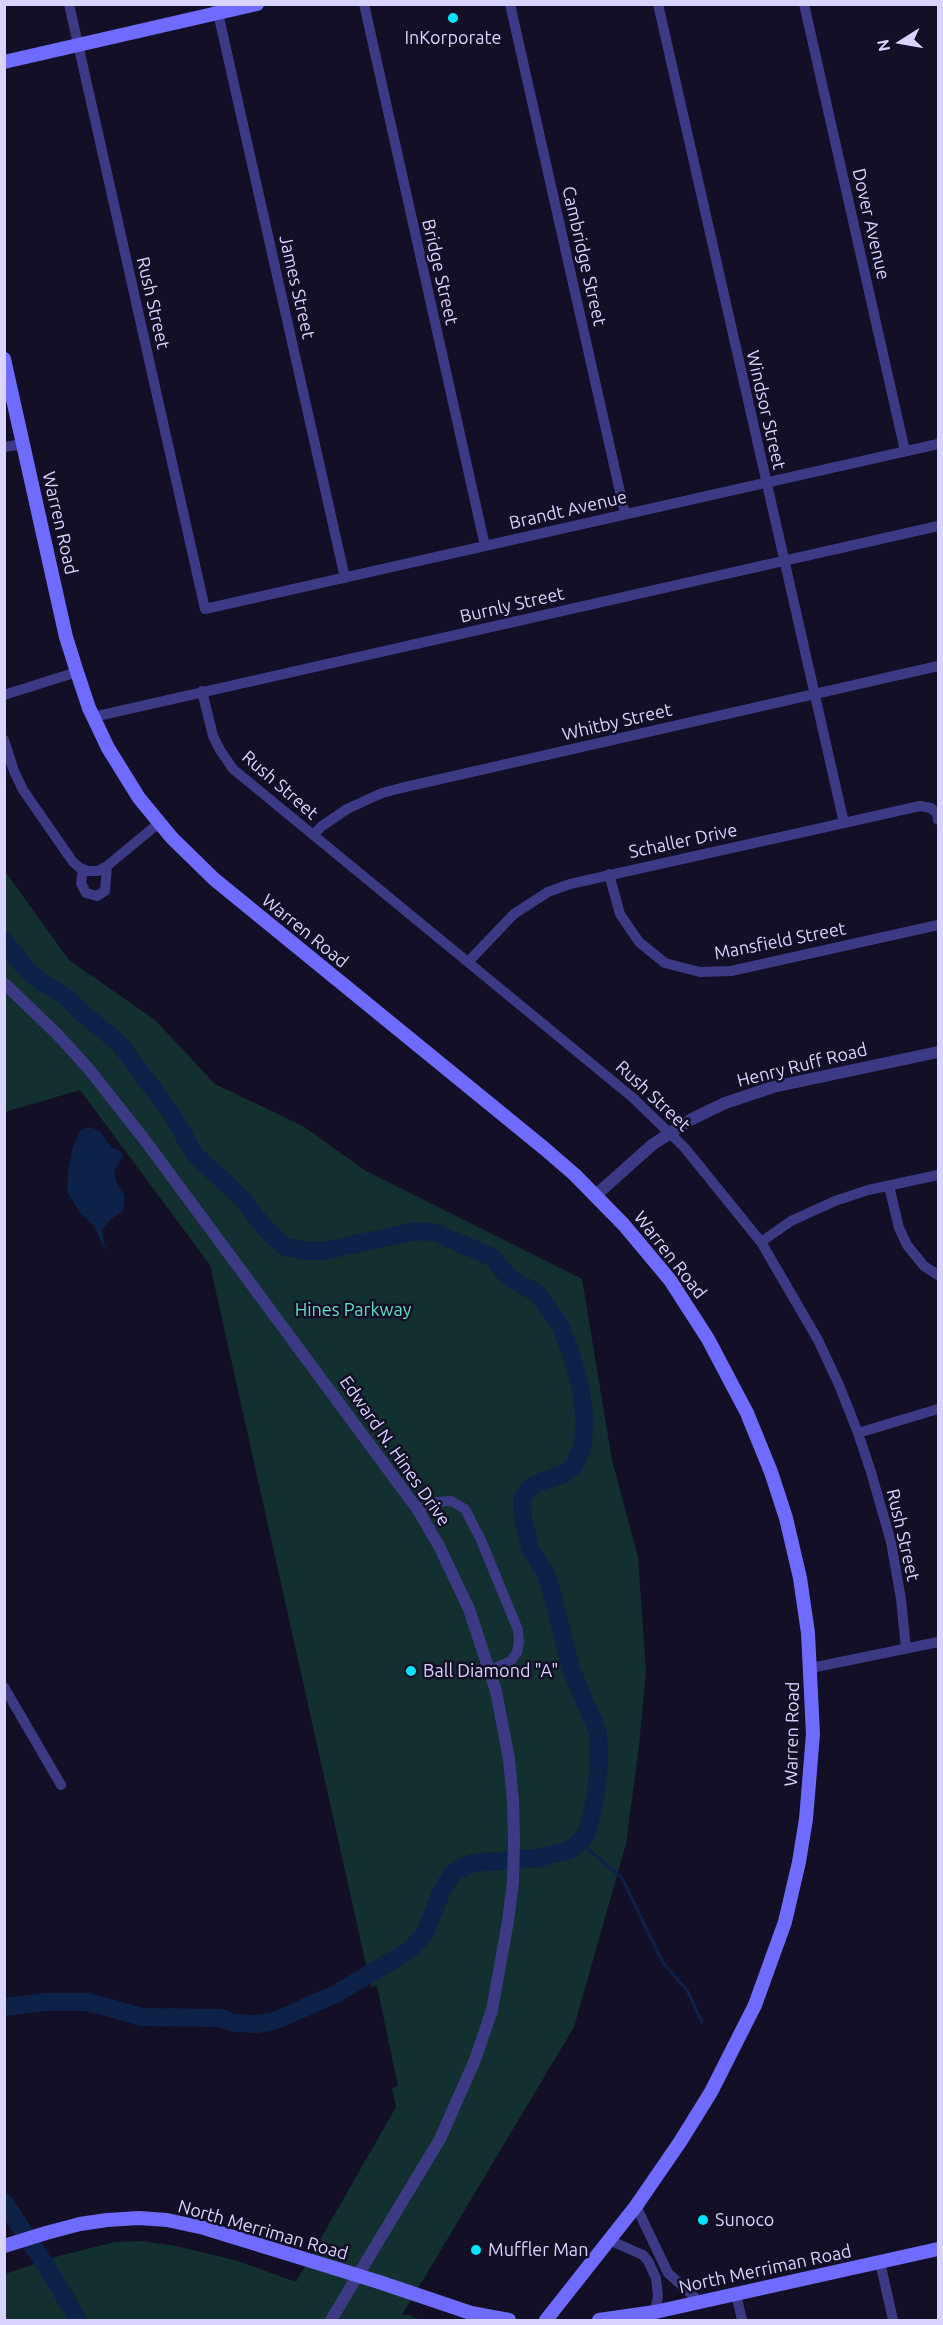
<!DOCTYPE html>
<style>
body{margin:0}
#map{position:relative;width:943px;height:2325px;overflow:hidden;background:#130f26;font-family:Ubuntu,sans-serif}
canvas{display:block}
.frame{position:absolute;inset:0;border:6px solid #d9d4ff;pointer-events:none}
.north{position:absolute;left:871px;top:12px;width:60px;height:60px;-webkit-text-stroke:4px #130f26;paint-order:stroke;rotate:259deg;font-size:16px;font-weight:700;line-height:24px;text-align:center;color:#d9d4ff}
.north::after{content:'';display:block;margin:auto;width:21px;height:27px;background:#d9d4ff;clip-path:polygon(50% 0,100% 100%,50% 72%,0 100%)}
</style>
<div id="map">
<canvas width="943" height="2325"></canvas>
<div class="frame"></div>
<div class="north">N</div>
</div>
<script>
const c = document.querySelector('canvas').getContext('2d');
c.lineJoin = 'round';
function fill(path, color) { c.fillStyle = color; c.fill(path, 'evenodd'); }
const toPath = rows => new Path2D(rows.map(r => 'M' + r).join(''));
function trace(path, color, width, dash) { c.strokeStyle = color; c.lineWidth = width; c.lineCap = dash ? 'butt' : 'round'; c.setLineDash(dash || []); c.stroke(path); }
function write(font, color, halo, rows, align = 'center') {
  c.font = font + ' Ubuntu,sans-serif'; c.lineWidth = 5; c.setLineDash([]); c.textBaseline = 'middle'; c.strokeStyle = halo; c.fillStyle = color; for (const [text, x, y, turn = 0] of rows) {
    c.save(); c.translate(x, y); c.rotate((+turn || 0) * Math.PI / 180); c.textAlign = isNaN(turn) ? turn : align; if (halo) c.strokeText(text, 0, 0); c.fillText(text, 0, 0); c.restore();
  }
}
fill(toPath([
 [4,870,69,960,155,1020,215,1084,303,1126,366,1171,582,1279,612,1460,638,1557,646,1671,639,1746,626,1844,574,2027,402,2315,409,2315,420,2320,5,2320,5,2274,59,2256,115,2242,142,2241,176,2246,238,2261,296,2282,396,2107,392,2088,398,2086,377,1986,371,1987,210,1265,80,1090,5,1112]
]), '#12302f');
fill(toPath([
 [90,1127,100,1131,112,1148,119,1150,123,1156,114,1172,116,1181,125,1196,123,1211,110,1220,102,1230,106,1253,95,1228,79,1211,67,1192,68,1170,73,1146,81,1130]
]), '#0c2248');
trace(toPath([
 [580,1842,622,1878,663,1963,687,1990,702,2022]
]), '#0c2248', 3);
trace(toPath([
 [4,940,24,967,40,981,65,996,82,1013,119,1043,171,1113,195,1155,239,1195,264,1227,284,1246,304,1251,324,1251,416,1231,436,1233,494,1258,507,1276,538,1294,560,1325,571,1354,581,1390,585,1423,582,1448,574,1466,566,1473,533,1485,522,1498,523,1519,530,1548,546,1574,553,1596,571,1669,598,1732,599,1765,595,1800,587,1832,580,1842,569,1850,538,1858,472,1863,454,1872,443,1888,424,1935,408,1951,336,1994,274,2021,257,2024,233,2023,221,2018,142,2017,88,2002,46,2002,4,2007],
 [4,2202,55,2280,78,2320]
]), '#0c2248', 18);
trace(toPath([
 [69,4,205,609,938,444],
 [216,4,345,578],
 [364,4,485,546],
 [510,4,625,514],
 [658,4,844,823],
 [804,4,905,451],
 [4,447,24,444],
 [202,691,213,736,220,750,233,769,632,1097,684,1147,761,1242,818,1340,839,1385,858,1433,871,1472,891,1542,901,1599,906,1649],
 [4,695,77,672],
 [93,717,938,526],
 [4,740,14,771,23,790,73,862,80,868,88,871,98,871,107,866,159,823],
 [313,835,322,826,347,809,382,793,401,788,938,666],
 [83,869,81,883,86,893,97,896,105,891,107,866],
 [609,874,620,914,639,942,665,963,700,972,731,971,938,925],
 [468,962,514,914,548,892,570,884,920,806,931,808,937,814,938,820],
 [889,1186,899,1228,907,1245,924,1266,938,1275],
 [761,1242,791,1221,835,1201,868,1190,938,1175],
 [858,1433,938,1409],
 [418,1510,434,1502,451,1501,465,1509,481,1540,518,1630,519,1642,517,1652,511,1661,490,1670],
 [811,1668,938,1642],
 [4,1687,61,1785],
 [636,2206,668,2273,699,2301],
 [609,2240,643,2255,648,2261,656,2278,658,2296,655,2312],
 [880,2262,893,2320],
 [736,2294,742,2320]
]), '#3d3a85', 10);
trace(toPath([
 [4,983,57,1034,88,1068,144,1139,418,1510,439,1546,469,1609,496,1691,509,1759,513,1802,514,1841,513,1882,508,1921,492,2010,475,2060,440,2139,331,2320],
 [596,1195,652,1145,690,1120,725,1103,773,1087,938,1052]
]), '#3d3a85', 12);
trace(toPath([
 [4,62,257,4],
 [4,359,66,637,77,672,89,708,108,748,139,798,172,838,214,879,545,1149,575,1175,624,1225,670,1280,708,1339,747,1413,771,1472,786,1518,800,1578,808,1633,813,1734,806,1819,799,1862,785,1922,755,2005,711,2092,680,2142,636,2206,546,2320],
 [4,2246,46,2233,80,2224,107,2220,139,2218,167,2220,204,2228,334,2268],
 [379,2282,471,2313,509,2320],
 [599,2320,655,2312,938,2249]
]), '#6f6bff', 14);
trace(toPath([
 [334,2268,379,2282]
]), '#6f6bff', 14);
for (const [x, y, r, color] of [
 [453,18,6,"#00e5ff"],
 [411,1671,6,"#00e5ff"],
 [703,2220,6,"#00e5ff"],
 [476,2250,6,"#00e5ff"]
]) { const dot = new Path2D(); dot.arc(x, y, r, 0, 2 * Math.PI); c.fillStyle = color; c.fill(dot); trace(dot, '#130f26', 2); }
write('18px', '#d9d4ff', '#130f26', [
 ["InKorporate",453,38,"center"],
 ["Ball Diamond \"A\"",423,1671],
 ["Sunoco",715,2220],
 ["Muffler Man",488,2250]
], 'left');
write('18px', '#d9d4ff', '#130f26', [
 ["Dover Avenue",871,224,77],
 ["Cambridge Street",584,256,77],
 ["Bridge Street",440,272,77],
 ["James Street",297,287,77],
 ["Rush Street",153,303,77],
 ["Windsor Street",766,410,77],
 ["Brandt Avenue",568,510,-13],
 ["Warren Road",60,523,77],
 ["Burnly Street",512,605,-13],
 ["Whitby Street",617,722,-13],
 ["Rush Street",280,785,41],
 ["Schaller Drive",683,841,-12],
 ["Warren Road",305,931,39],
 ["Mansfield Street",780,941,-11],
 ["Henry Ruff Road",802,1065,-14],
 ["Rush Street",653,1096,43],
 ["Warren Road",670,1255,52],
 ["Edward N. Hines Drive",395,1451,55],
 ["Rush Street",903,1535,77],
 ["Warren Road",792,1734,-89],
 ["North Merriman Road",263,2230,16],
 ["North Merriman Road",765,2269,-12]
]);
write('18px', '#5fe0c0', '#130f26', [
 ["Hines Parkway",353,1310]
]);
</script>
